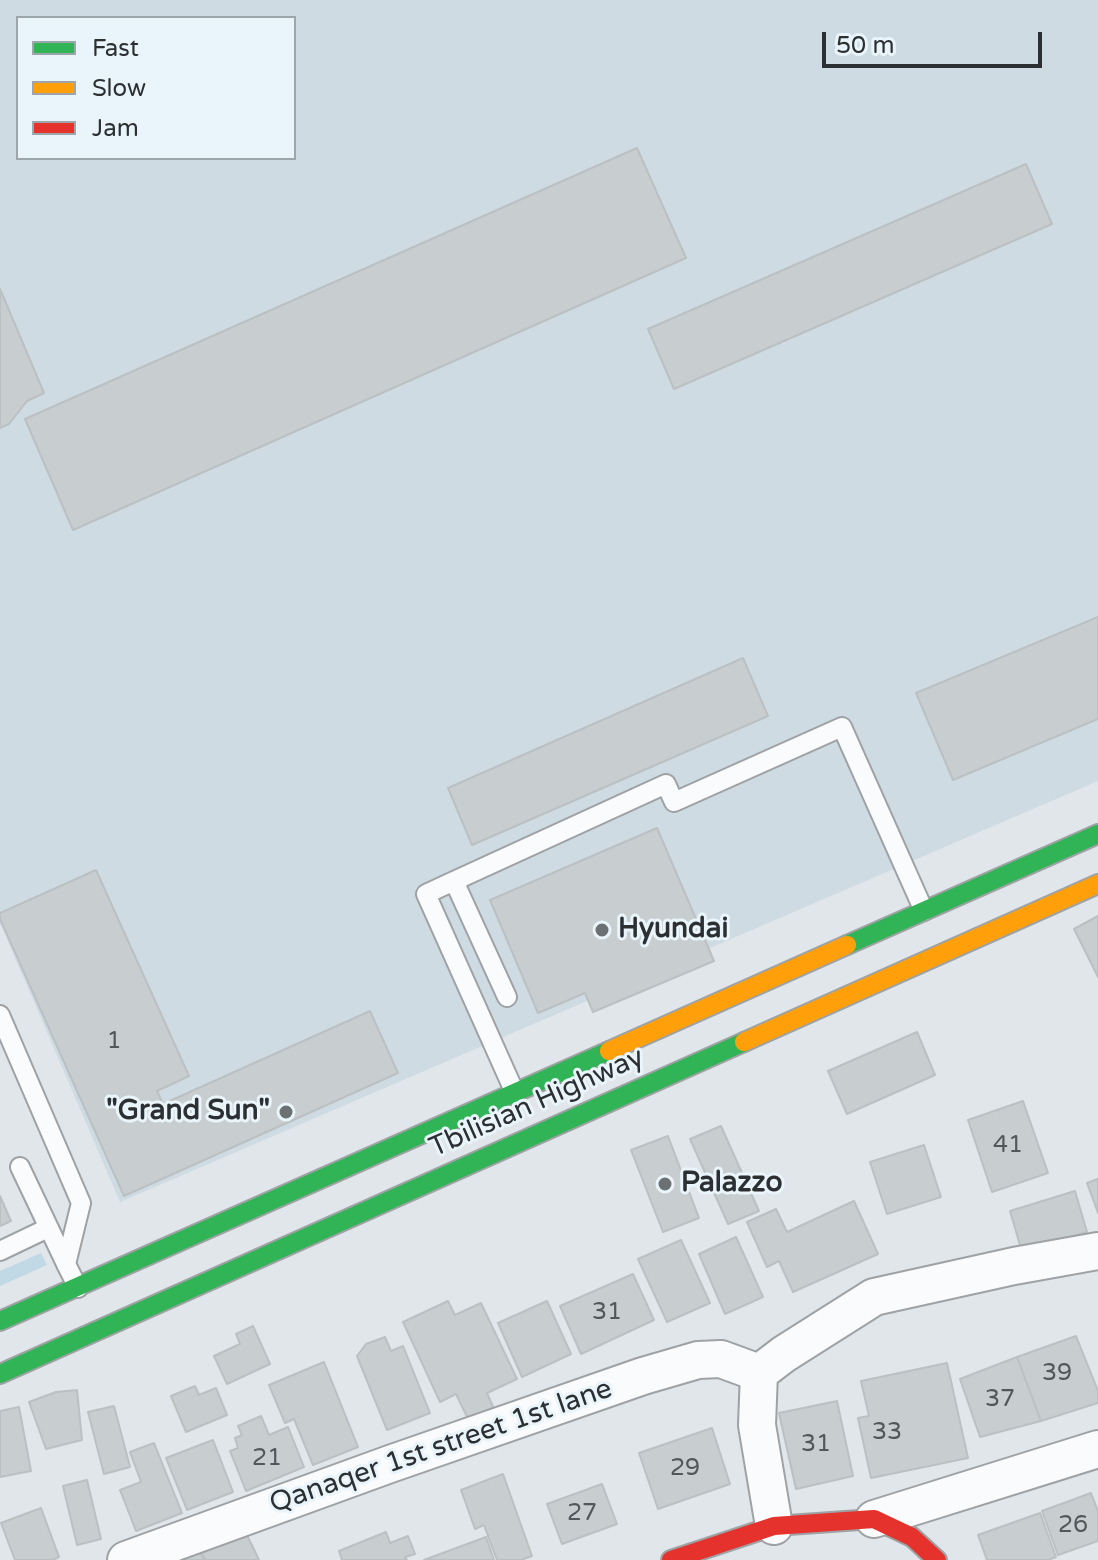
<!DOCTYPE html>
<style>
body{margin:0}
#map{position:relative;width:1098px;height:1560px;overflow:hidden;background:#e0e6e9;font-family:"Varela Round",sans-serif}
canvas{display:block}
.legend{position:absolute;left:16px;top:16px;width:280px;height:144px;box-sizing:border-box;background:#e9f5fa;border:2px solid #9da6aa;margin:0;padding:10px 14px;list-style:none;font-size:24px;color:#2c3032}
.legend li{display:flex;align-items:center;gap:16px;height:40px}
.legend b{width:40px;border:2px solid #9da6aa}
.scale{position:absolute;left:822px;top:32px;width:220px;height:36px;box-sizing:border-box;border:4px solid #2c3032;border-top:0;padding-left:10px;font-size:24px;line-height:28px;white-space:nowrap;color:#2c3032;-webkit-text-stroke:6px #e9f5fa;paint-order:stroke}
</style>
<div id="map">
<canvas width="1098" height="1560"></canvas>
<ul class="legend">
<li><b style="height:10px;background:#30b455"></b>Fast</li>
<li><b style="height:10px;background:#ff9f0a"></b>Slow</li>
<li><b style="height:10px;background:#e5322d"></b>Jam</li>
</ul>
<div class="scale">50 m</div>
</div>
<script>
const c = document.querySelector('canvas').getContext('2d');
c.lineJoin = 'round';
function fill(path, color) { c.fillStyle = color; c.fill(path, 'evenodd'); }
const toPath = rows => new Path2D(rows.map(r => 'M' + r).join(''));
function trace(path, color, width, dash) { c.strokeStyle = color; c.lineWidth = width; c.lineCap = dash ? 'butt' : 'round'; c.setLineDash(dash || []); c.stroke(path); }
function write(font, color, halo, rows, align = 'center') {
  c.font = font + ' "Varela Round",sans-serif'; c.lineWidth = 6; c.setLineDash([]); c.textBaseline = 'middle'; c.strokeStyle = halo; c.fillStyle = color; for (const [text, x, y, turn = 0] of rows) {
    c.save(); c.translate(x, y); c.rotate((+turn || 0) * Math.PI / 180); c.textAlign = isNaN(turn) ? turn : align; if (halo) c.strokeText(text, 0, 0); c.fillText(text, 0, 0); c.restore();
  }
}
fill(toPath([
 [0,0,1098,0,1098,781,120,1202,0,923],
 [18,18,294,18,294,158,18,158]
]), '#cfdbe2');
fill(toPath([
 [41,1253,47,1265,0,1286,0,1271]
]), '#c1d8e5');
const building = toPath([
 [637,148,686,258,73,530,25,419,637,148],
 [1026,164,1052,224,674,389,648,329,1026,164],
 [0,289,44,393,27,401,9,424,0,428,0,289],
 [1098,617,1098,719,953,780,916,693,1098,617],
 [743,658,768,716,472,845,448,788,743,658],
 [657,828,714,961,593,1012,585,993,538,1013,490,900,657,828],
 [96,870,189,1076,157,1091,163,1104,370,1011,398,1073,124,1196,0,919,0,913,96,870],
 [1098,916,1098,977,1074,929,1098,916],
 [917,1032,935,1075,847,1114,828,1071,917,1032],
 [1023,1101,1048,1173,992,1192,968,1120,1023,1101],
 [721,1126,759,1211,728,1224,690,1139,721,1126],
 [668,1136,699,1218,663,1232,631,1150,668,1136],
 [924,1145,941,1197,887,1214,870,1162,924,1145],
 [1098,1179,1098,1213,1087,1183,1098,1179],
 [1075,1191,1087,1232,1022,1252,1010,1211,1075,1191],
 [0,1196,11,1221,0,1226,0,1196],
 [854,1201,878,1254,793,1292,779,1261,767,1267,747,1222,776,1209,787,1232,854,1201],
 [736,1237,763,1297,725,1314,699,1254,736,1237],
 [681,1240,710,1303,667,1322,638,1259,681,1240],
 [633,1274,654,1320,581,1354,560,1306,633,1274],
 [448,1301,455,1315,481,1303,517,1379,487,1393,494,1409,469,1421,456,1394,440,1402,403,1322,448,1301],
 [547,1301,571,1354,522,1377,498,1323,547,1301],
 [253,1326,270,1364,227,1384,214,1356,240,1344,236,1334,253,1326],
 [1076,1336,1098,1391,1098,1403,1041,1421,1017,1357,1076,1336],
 [385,1337,391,1351,403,1346,430,1413,387,1430,357,1356,366,1344,385,1337],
 [1017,1357,1041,1421,980,1437,960,1379,1017,1357],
 [324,1362,358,1447,313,1465,294,1419,285,1423,269,1385,324,1362],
 [947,1363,968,1458,871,1478,858,1418,869,1416,861,1381,947,1363],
 [195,1386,199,1395,216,1388,227,1415,186,1432,171,1396,195,1386],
 [77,1390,82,1440,46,1449,29,1402,56,1392,77,1390],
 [837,1401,853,1476,796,1489,779,1413,837,1401],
 [114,1406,130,1467,104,1474,88,1412,114,1406],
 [19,1407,31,1471,0,1477,0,1411,19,1407],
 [261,1416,269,1435,288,1427,304,1467,246,1491,230,1451,238,1448,235,1438,242,1435,238,1426,261,1416],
 [712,1428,730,1484,658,1509,639,1453,712,1428],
 [213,1440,233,1492,187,1510,166,1458,213,1440],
 [154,1443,182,1513,136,1531,120,1490,141,1482,130,1452,154,1443],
 [503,1474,532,1556,521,1560,497,1560,484,1525,475,1529,461,1490,503,1474],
 [87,1480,101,1539,77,1545,63,1486,87,1480],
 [602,1484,617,1524,562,1544,547,1504,602,1484],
 [1091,1493,1098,1511,1098,1541,1058,1555,1042,1511,1091,1493],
 [41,1508,59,1557,53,1560,15,1560,1,1523,41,1508],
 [1040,1513,1056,1557,1048,1560,987,1560,978,1535,1040,1513],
 [245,1531,259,1560,206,1560,200,1551,245,1531],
 [386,1532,390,1543,408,1536,415,1554,405,1557,407,1560,342,1560,339,1551,386,1532],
 [486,1537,494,1560,424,1560,486,1537],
 [197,1546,204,1560,161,1560,197,1546]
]);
fill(building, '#c8cdd0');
trace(building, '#bbc0c2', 2);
const lane = toPath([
 [454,881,426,894,515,1093],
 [507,997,454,881,666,784,674,802,842,727,924,911],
 [0,1015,81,1203,66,1264,78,1288],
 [20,1167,66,1264],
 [0,1251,48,1228]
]);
const street = toPath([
 [759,1373,784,1354,874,1297,1014,1266,1098,1251],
 [759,1373,757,1425,774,1526],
 [874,1519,1098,1449],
 [126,1560,390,1464,643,1376,698,1360,721,1359,759,1373]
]);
const fast = toPath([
 [847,945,1098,834],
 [0,1321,609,1051],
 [0,1374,744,1042]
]);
const slow = toPath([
 [744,1042,1098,884],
 [609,1051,847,945]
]);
const jam = toPath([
 [671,1560,774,1526,874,1519,912,1537,937,1560]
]);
trace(lane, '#9ea2a5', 22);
trace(street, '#9ea2a5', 40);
trace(fast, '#9ea2a5', 22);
trace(slow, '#9ea2a5', 22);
trace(jam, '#9ea2a5', 22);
trace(lane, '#fafbfc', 18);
trace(street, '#fafbfc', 36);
trace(fast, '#30b455', 18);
trace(slow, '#ff9f0a', 18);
trace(jam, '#e5322d', 18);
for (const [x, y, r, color] of [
 [602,930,8,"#6b7072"],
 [286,1112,8,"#6b7072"],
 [665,1184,8,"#6b7072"]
]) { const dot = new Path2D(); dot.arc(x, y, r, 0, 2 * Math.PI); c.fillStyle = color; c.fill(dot); trace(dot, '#e9f5fa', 3); }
write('24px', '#53575a', null, [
 ["1",114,1042],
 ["41",1008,1146],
 ["31",607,1313],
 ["39",1057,1374],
 ["37",1000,1400],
 ["33",887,1433],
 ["31",816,1445],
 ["21",267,1459],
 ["29",685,1469],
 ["27",582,1514],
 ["26",1073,1526]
]);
write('bold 28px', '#2c3032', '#e9f5fa', [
 ["Hyundai",618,930],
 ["\"Grand Sun\"",270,1112,"right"],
 ["Palazzo",681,1184]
], 'left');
write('28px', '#2c3032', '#e9f5fa', [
 ["Tbilisian Highway",537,1103,-24],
 ["Qanaqer 1st street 1st lane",441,1447,-19]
]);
</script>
